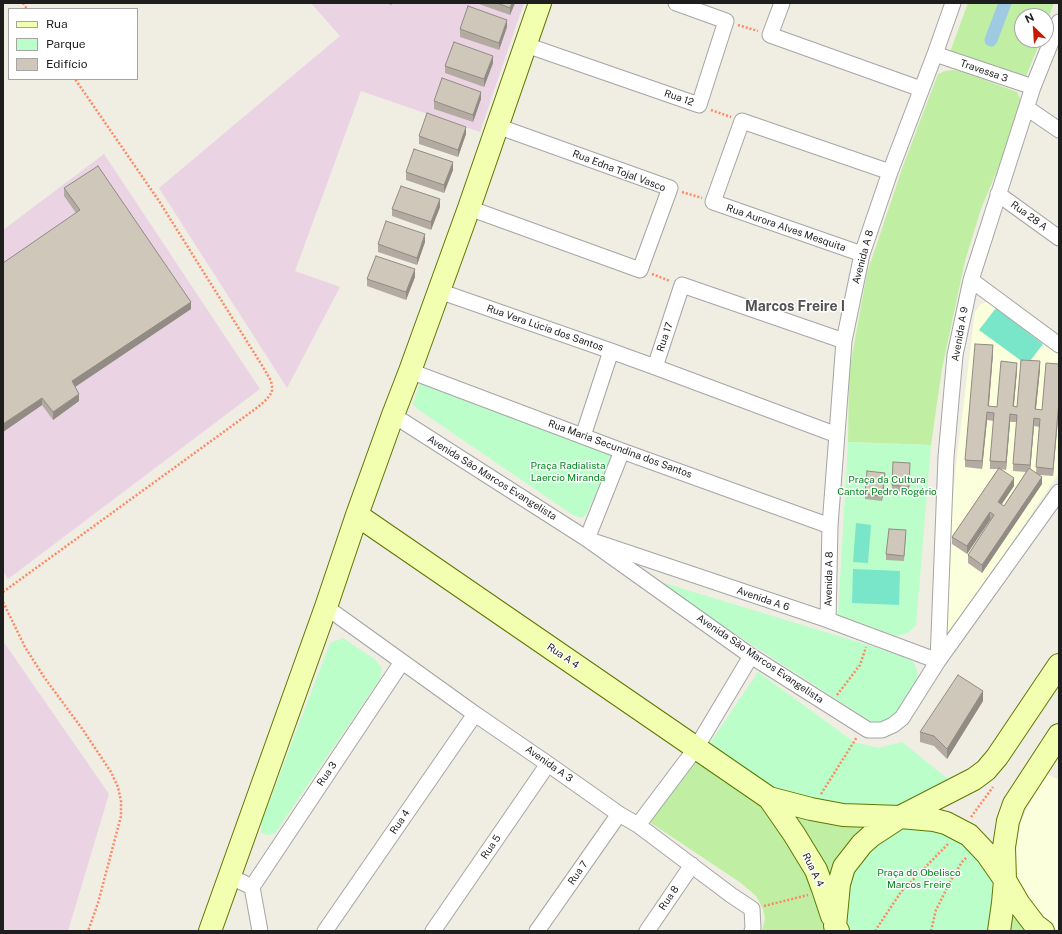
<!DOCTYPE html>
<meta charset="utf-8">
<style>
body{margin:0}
#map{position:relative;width:1062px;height:934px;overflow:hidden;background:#f0ede3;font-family:"Public Sans",sans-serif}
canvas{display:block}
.frame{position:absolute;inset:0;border:4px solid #1e1e1e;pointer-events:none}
.legend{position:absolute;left:8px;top:8px;width:130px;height:72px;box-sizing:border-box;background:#fff;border:1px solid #a5a5a5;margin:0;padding:5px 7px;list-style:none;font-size:12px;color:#1e1e1e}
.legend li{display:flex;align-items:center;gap:8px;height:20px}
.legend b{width:20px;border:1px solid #a5a5a5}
.north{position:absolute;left:1014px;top:8px;width:40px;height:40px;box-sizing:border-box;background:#fff;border:1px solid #a5a5a5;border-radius:50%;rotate:335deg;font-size:11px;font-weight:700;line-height:16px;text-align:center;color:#1e1e1e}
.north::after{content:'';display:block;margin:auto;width:14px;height:18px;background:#cb1800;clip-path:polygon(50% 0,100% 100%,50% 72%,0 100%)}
</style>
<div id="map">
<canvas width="1062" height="934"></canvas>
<div class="frame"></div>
<ul class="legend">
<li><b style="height:5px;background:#f2ffb1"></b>Rua</li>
<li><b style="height:11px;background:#bbfec9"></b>Parque</li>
<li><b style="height:11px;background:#d0c7bb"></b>Edifício</li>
</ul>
<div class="north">N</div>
</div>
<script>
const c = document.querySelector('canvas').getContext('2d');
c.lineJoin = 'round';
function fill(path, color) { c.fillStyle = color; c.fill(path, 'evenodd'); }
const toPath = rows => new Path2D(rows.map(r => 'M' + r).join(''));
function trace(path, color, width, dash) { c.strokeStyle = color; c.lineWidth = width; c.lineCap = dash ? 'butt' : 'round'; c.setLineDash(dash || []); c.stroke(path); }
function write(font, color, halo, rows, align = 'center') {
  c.font = font + ' "Public Sans",sans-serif'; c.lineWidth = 3; c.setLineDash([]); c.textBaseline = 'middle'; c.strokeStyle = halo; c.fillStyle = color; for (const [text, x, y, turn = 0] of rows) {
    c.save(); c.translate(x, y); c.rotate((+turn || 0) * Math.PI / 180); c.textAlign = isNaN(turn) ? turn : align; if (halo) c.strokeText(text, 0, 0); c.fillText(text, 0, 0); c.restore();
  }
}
fill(toPath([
 [311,3,524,3,516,26,480,132,361,91,295,271,340,287,287,388,159,188,340,36],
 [104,154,260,389,8,579,3,571,3,230],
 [3,641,109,794,68,931,3,931]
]), '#ead4e3');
fill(toPath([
 [987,302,1059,355,1059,473,952,632,948,633,945,632,949,543,956,466,975,312,981,304],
 [1045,773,1059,780,1059,931,1044,921,1026,898,1015,876,1015,853,1021,821]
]), '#fbffdc');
fill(toPath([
 [968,3,1054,3,1046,25,1046,16,1022,16,1022,40,1041,40,1026,76,950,52],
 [953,70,961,71,1017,92,1020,98,1021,104,1014,130,981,209,965,261,942,369,931,445,848,442,849,372,867,273,903,166,938,74,945,71],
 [698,754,745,791,774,816,793,841,825,922,824,931,762,931,765,919,763,909,756,896,741,883,648,821],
 [786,813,879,821,831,895],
 [1010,908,1032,931,1006,931]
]), '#c0efa4');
fill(toPath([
 [421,380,610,453,611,459,587,513,582,518,573,515,416,408,413,404],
 [848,442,931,445,916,625,908,633,896,636,838,615],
 [651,579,907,657,914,663,917,670,918,683,909,699,889,721,879,725,868,720],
 [343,638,374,659,382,668,380,679,275,833,269,835,261,833,262,821,330,643],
 [758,672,854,742,878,748,902,742,954,784,914,803,874,811,778,795,708,746],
 [909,827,961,831,990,874,995,898,988,931,848,931,844,920,849,870,885,834]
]), '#bbfec9');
fill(toPath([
 [996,308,1043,344,1027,365,979,330],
 [856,523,871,525,868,563,853,562],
 [853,569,900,571,899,605,852,603]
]), '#79e6c9');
trace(toPath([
 [991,40,1005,3]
]), '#9fcae2', 13);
const street = toPath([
 [782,3,770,35,921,89],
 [526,45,699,105,726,21,676,3],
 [935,54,1033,87],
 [1027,108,1059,130],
 [998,194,1059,238],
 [469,208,640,270,670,188,497,126],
 [862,254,713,202,742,121,890,172],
 [971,280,1059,345],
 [439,291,611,351,583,436],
 [611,351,655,367],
 [410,371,622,451,830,526],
 [393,415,587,539,751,656,868,730,882,730,893,725,902,718,938,661,1059,492],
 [837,435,655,367,682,285,844,341],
 [622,451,587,539,828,620,938,661,946,457,955,355,971,280,1033,87,1059,22],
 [326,607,475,714,548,764,619,814,638,825,731,895,752,909,753,928,752,931],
 [828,620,830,526,844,341,862,254,890,172,935,54,953,3],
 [638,825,696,748,751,656],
 [229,876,252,887,260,931],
 [252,887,402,662],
 [325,931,475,714],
 [433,931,548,764],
 [537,931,619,814],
 [647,931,692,865]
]);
const secondary = toPath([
 [357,515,769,798,811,809,843,815,900,817,974,779,986,770,997,757,1059,665],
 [769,798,794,834,816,870,823,889,832,916],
 [210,931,326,607,357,515,393,415,410,371,469,208,540,3],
 [838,931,835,926,839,884,844,867,862,844,871,836,900,817,934,820,946,823,969,835,987,854,1005,880,1003,903,999,931],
 [1043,931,1035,925,1019,904,1005,880,1004,847,1008,821,1014,804,1059,735]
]);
trace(street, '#a5a5a5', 17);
trace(secondary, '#5e7900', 24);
trace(toPath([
 [23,3,27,9],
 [738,25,758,31],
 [711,110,731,117],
 [682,192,702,198],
 [652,274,670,281],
 [3,592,258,407,267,399,272,392,272,386,271,381,263,367,159,201,75,79],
 [3,602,25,647,44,677,83,730,111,772,118,787,121,801,121,816,98,903,88,931],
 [837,695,860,665,866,647],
 [821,794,857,737],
 [971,817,993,787],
 [764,906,808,895],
 [875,931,901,892,948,844],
 [931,931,936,910,950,882,962,862,967,857]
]), '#ff8764', 2.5, [2, 2]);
trace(street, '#fff', 15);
trace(secondary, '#f2ffb1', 22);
fill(toPath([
 [385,3,392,3,392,5],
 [476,3,515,3,510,15],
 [507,27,499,50,460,37,460,29],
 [493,63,484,87,445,73,445,66],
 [481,99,473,122,434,109,434,101],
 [466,134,458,157,419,144,419,136],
 [453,170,444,193,406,180,406,172],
 [64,188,191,309,75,387,79,401,53,420,42,405,3,432,76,213,64,196],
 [440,207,431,230,392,216,392,209],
 [425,242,417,265,378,252,378,244],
 [415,277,406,300,367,286,367,279],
 [993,353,989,406,997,407,1017,370,1014,406,1017,407,1040,369,1036,409,1042,410,1059,364,1053,476,1040,475,1042,484,982,573,968,563,968,555,991,521,990,520,967,554,952,544,952,537,998,469,990,469,990,461,994,421,987,420,982,469,965,467,965,460],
 [1010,422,1017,422,1013,464,1013,471,1026,472,1004,506,1001,504,1014,486,1001,469,1006,470],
 [1034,426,1039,427,1036,473,1030,469],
 [910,469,909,492,892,491,892,485],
 [885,478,882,501,865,499,865,494],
 [906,535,904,561,886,560,886,554],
 [983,701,947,759,934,746,920,742,920,732]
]), '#b3aba1');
fill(toPath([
 [512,3,515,3,510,15,510,8],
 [507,20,507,27,499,50,499,43],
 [493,56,493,63,484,87,484,79],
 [481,92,481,99,473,122,473,115],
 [466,127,466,134,458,157,458,150],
 [453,162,453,170,444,193,444,185],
 [440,199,440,207,431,230,431,222],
 [425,234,425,242,417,265,417,258],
 [415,269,415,277,406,300,406,292],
 [191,302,191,309,72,389,72,381],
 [993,345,993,353,988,414,988,406],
 [1040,361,1040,369,1035,417,1035,409],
 [1017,363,1017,370,1013,414,1013,406],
 [79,394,79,401,53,420,53,412],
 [42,398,42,405,3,432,3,424],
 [1059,401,1059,408,1053,476,1053,469],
 [987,412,987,420,982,469,982,461],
 [1010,414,1010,422,1006,470,1006,462],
 [1034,418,1034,426,1030,473,1030,465],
 [885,473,885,478,882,501,882,496],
 [1042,477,1042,484,982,573,982,565],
 [1014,478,1014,486,998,510,998,502],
 [990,512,990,520,967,554,967,546],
 [983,691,983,701,947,759,947,749]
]), '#928b83');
const building = toPath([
 [497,3,512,3,510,8,497,3],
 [468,6,507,20,499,43,460,29,468,6],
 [454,42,493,56,484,79,445,66,454,42],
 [442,78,481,92,473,115,434,101,442,78],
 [427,113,466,127,458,150,419,136,427,113],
 [414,149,453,162,444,185,406,172,414,149],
 [98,166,191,302,72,381,79,394,53,412,42,398,3,424,3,263,80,210,64,188,98,166],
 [401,186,440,199,431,222,392,209,401,186],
 [386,221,425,234,417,258,378,244,386,221],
 [376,256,415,269,406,292,367,279,376,256],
 [975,344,993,345,988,406,997,407,1001,361,1017,363,1013,406,1017,407,1021,360,1040,361,1035,409,1042,410,1046,363,1059,364,1059,401,1053,469,1036,467,1040,419,1034,418,1030,465,1013,464,1017,415,1010,414,1006,462,990,461,994,413,987,412,982,461,965,460,975,344],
 [893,462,910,463,909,487,892,485,893,462],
 [999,468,1014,478,998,502,1004,506,1029,468,1042,477,982,565,968,555,994,515,990,512,967,546,952,537,999,468],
 [867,471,885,473,882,496,865,494,867,471],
 [889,529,906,530,904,556,886,554,889,529],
 [958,675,983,691,947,749,934,736,920,732,958,675]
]);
fill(building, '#d0c7bb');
trace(building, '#928b83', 1);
write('10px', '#1e1e1e', '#fff', [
 ["Travessa 3",984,71,19],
 ["Rua 12",679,98,19],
 ["Rua Edna Tojal Vasco",619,171,21],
 ["Rua 28 A",1029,216,36],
 ["Rua Aurora Alves Mesquita",786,228,19],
 ["Avenida A 8",863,257,-75],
 ["Rua Vera Lúcia dos Santos",545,328,19],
 ["Avenida A 9",960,334,-80],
 ["Rua 17",665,337,-71],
 ["Rua Maria Secundina dos Santos",620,449,20],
 ["Avenida São Marcos Evangelista",492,478,32],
 ["Avenida A 8",829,579,-89],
 ["Avenida A 6",763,599,19],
 ["Rua A 4",563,656,34],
 ["Avenida São Marcos Evangelista",760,659,34],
 ["Avenida A 3",549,764,35],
 ["Rua 3",327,774,-56],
 ["Rua 4",400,822,-56],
 ["Rua 5",491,847,-56],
 ["Rua A 4",813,870,64],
 ["Rua 7",578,873,-55],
 ["Rua 8",669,898,-56]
]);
write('10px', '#01861c', '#fff', [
 ["Praça Radialista",568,466],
 ["Laercio Miranda",568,478],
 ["Praça da Cultura",887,480],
 ["Cantor Pedro Rogério",887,492],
 ["Praça do Obelisco",919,873],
 ["Marcos Freire",919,885]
]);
write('bold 14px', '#515151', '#fff', [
 ["Marcos Freire I",795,307]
]);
</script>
